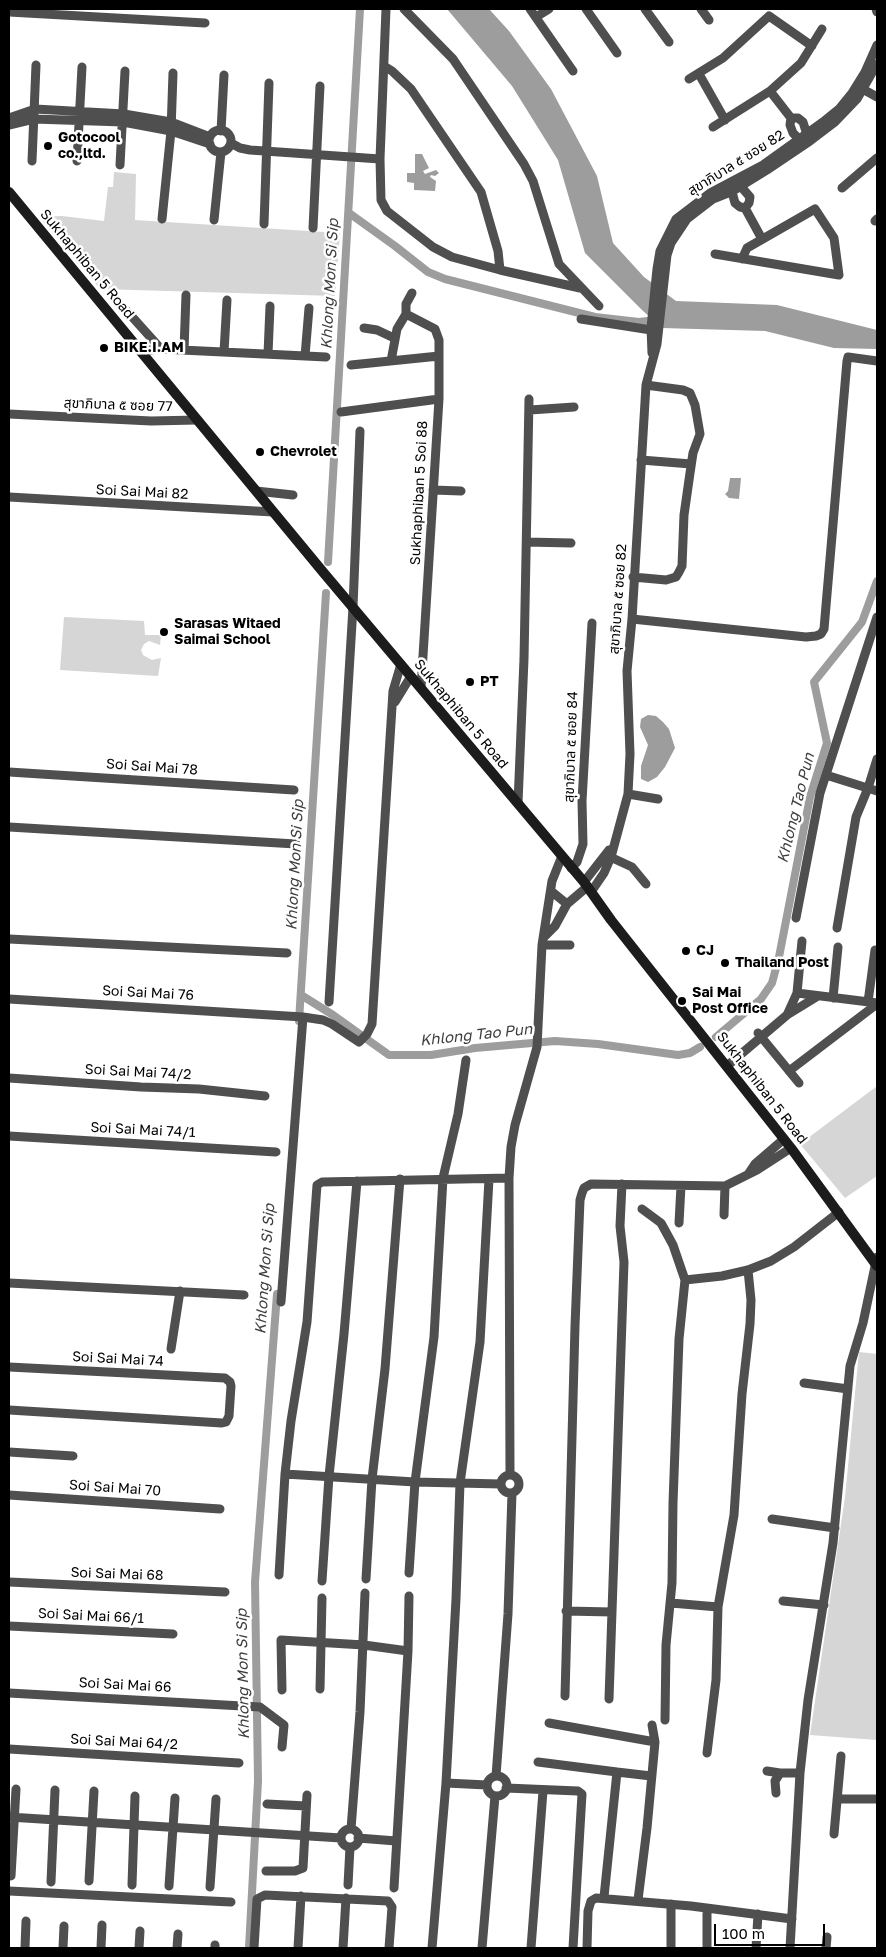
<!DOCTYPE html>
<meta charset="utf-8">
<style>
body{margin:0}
#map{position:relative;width:886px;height:1957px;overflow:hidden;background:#fff;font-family:"Golos Text",sans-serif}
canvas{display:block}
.frame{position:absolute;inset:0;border:10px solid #000;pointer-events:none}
.scale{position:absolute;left:714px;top:1924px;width:111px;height:22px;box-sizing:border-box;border:2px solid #000;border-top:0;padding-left:6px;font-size:15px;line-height:18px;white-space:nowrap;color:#000;-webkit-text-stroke:4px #fff;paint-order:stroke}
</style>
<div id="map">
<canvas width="886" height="1957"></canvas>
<div class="frame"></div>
<div class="scale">100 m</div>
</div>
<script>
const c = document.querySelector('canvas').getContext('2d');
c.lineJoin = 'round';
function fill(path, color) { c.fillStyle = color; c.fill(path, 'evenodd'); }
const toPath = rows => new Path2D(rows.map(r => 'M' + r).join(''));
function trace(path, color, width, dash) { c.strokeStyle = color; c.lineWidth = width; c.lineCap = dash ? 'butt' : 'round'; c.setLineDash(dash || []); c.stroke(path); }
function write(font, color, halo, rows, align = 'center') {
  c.font = font + ' "Golos Text","Noto Sans Thai",sans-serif'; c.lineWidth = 5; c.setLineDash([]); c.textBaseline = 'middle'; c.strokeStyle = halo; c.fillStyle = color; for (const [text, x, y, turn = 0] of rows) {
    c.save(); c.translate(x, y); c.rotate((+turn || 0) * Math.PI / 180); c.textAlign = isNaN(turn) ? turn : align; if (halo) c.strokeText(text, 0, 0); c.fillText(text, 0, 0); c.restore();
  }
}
fill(toPath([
 [114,172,136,174,135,220,340,233,335,296,100,289,39,217,62,216,104,221,108,187,113,187],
 [64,617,144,621,145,635,161,635,160,645,149,641,144,644,141,650,143,655,152,660,161,658,158,676,60,670],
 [877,1086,877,1176,845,1198,800,1144],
 [859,1352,877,1354,877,1740,810,1735,845,1497]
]), '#d6d6d6');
fill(toPath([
 [447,9,489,9,509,31,551,89,597,176,613,243,644,277,676,301,777,305,877,330,877,349,834,348,765,331,662,328,642,310,585,253,558,160,512,86],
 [415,154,422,154,429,168,423,171,425,174,436,170,439,173,435,176,431,175,430,177,436,181,435,191,414,190,414,183,407,182,407,173,415,173],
 [730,478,741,478,739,499,729,498,725,494,728,491],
 [648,715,656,716,663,722,669,729,675,748,665,767,657,777,648,782,641,779,641,766,648,745,640,727,641,719]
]), '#9d9d9d');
trace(toPath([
 [349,213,395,246,428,272,445,279,595,317,639,322,656,320],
 [328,562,360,9],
 [301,995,333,1015,389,1055,431,1055,475,1048,555,1041,598,1044,678,1055,690,1053,700,1047],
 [299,1021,326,593],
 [716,1037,761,999,772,983,779,957,810,797,827,743,814,682,862,622,877,581],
 [249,1948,258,1781,255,1582,277,1294]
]), '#9d9d9d', 8);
trace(toPath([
 [386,9,380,159,381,200,387,211,433,247,452,257,500,270,580,288],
 [404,9,453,59,524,164,533,181,559,264,599,306],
 [530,9,573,71],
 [586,9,617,53],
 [645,9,669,42],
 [701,9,709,20],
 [876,9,877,12],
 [9,12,205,23],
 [536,17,549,9],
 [384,66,392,71,411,89,481,192,498,251,500,270],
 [699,74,725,120],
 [689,79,723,58,769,16,812,46],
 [859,87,877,97],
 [770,91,791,118,790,125,793,133,803,143],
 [9,118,35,109,124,114,171,122,210,137],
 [791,118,798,118,803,122,808,138],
 [9,125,34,119,123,122,171,131,210,144],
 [713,127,770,91,801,63,822,29],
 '209 141a11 11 0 1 1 22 0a11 11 0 1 1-22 0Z',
 [221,131,224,75],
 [231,143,240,148,250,150,380,159],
 [32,161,36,65],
 [77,161,82,67],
 [120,165,125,71],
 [737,182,750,197,749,203,745,208],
 [731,188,735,203,740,207,745,208,762,239],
 [842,188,877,158],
 [162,219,171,131,173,73],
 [214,220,221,152],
 [875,221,877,219],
 [264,224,269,83],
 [313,228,320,86],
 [715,254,839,275,834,238,815,209,747,248,742,259],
 [126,310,161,349],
 [406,314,435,329,439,340,439,399],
 [581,319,651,330],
 [364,328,377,330,394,338],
 [184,350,186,295],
 [140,351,161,349,326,357],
 [224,352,227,300],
 [652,353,651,328,657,269,660,251,676,219,710,193,763,165,823,122,839,109,852,93,865,72,877,45],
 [268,354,270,306],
 [305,356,309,308],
 [391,361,397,329,406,314,406,304,412,293],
 [351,365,439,356],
 [530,410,574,407],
 [341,412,439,399,421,688],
 [9,414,151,421,197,420],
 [641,460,691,464],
 [433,490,461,491],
 [256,491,293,495],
 [9,497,273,512],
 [527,542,571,543],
 [633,577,666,580,676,577,679,572,682,566,684,515,690,473,693,453,700,434,695,405,690,393,683,390,646,385],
 [632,619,806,637,816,636,821,634,824,629,847,361,848,357,877,361],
 [395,702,411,676],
 [9,772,294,790],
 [826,775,877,791],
 [628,794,658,799],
 [518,803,524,659,529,399],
 [9,827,296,844],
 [606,855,632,867,646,884],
 [571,868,577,862,583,844,582,801,592,623],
 [584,882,609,850],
 [551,891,567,904],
 [591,892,604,873,611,857,628,794,630,754,627,671,632,619,646,385,657,344,667,255,671,243,687,219,713,199,733,191,767,170,810,141,835,122,857,99,877,64],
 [796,918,820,793,877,617],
 [837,928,856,817,868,788,877,759],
 [543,938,555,926,567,904,587,887],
 [9,939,287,953],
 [542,945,570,945],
 [797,993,877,1003],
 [833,998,838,947],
 [9,999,303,1017,281,1302],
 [329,1002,353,607,360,431],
 [868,1002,875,950],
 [787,1015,818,996],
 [303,1017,323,1020,332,1024,359,1042,367,1034,372,1024,393,691,401,664],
 [758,1033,799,1083],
 [727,1066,787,1015,797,993,802,941],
 [789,1071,877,1004],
 [9,1078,141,1087,199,1089,265,1096],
 [9,1136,276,1152],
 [749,1173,755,1164,784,1139],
 [642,1209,661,1223,673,1245,685,1280],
 [724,1215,725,1186],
 [679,1223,681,1186],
 [9,1283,244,1295],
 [171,1349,180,1291],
 [9,1367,225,1378,230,1382,231,1386,229,1416,226,1422,222,1423,9,1410],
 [804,1383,848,1389],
 [9,1452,73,1456],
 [285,1474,415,1482,501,1484],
 [510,1474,509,1178,511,1147,515,1125,537,1047,542,945,552,881,562,856],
 '501 1484a9 9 0 1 1 18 0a9 9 0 1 1-18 0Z',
 [9,1495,220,1509],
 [772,1519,835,1528],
 [409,1573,415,1482,434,1337,443,1178,458,1114,466,1060],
 [279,1575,285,1474,291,1421,307,1322,317,1185,322,1182,509,1178],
 [366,1579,372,1479,385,1369,400,1179],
 [322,1581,329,1476,344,1334,357,1181],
 [9,1582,225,1592],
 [783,1601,824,1605],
 [671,1603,718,1607],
 [566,1611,612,1612],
 [9,1626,173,1634],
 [320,1689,322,1598],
 [282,1690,281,1640,364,1645,408,1651],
 [9,1693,260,1707,284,1725,282,1747],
 [565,1696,575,1326,580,1200,582,1193,584,1188,591,1184,725,1186,757,1170,791,1148],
 [609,1699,624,1262,620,1226,622,1184],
 [665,1720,666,1645,672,1583,673,1503,679,1339,685,1280,722,1276,748,1270,771,1261,794,1247,839,1212],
 [549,1723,655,1742],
 [9,1749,239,1763],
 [707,1753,716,1680,718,1607,734,1515,742,1394,750,1324,751,1300,748,1270],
 [538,1762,617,1772,604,1897],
 [767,1771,780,1773],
 [617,1772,651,1776],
 [496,1776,508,1614,512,1493],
 '487 1786a10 10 0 1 1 20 0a10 10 0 1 1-20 0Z',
 [446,1783,487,1785],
 [506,1788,578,1791,582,1794,573,1948],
 [776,1793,775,1781,780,1773,800,1773],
 [837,1799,877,1799],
 [267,1804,306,1806],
 [9,1817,341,1838],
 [351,1829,360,1712,365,1593],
 '341 1838a9 9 0 1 1 18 0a9 9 0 1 1-18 0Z',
 [834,1834,841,1756],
 [358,1838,396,1841],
 [266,1871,295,1871,303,1868,307,1795],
 [11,1876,16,1789],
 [89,1881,94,1791],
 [51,1882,55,1790],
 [132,1885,135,1796],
 [348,1885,350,1847],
 [169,1886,175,1798],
 [210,1887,216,1799],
 [394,1888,408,1651,409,1596],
 [9,1891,231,1902],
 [638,1900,647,1828,655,1742,652,1725],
 [25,1948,26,1921],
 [63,1948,64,1926],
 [101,1948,102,1925],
 [139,1948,140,1931],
 [177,1948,178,1934],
 [215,1948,215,1945],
 [254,1948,257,1899,265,1895,388,1901,392,1907,389,1948],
 [298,1948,301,1896],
 [343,1948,346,1898],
 [432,1948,446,1783,456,1599,460,1483,480,1342,489,1179],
 [482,1948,495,1796],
 [531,1948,543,1791],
 [587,1948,588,1911,591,1901,596,1898,691,1906,792,1919],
 [671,1948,671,1904],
 [707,1948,707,1908],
 [756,1948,758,1914],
 [790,1948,800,1773,808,1700,833,1543,850,1366,863,1323,877,1257],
 [826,1948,827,1937]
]), '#4f4f4f', 9);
trace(toPath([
 [9,192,323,572,584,882,611,920,791,1148,877,1266]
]), '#1c1c1c', 10);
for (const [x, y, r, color] of [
 [48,146,5,"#000"],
 [104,348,5,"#000"],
 [260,452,5,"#000"],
 [164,632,5,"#000"],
 [470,682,5,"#000"],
 [686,951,5,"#000"],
 [725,963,5,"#000"],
 [682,1001,5,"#000"]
]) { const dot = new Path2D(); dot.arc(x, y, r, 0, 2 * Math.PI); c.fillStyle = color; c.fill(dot); trace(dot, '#fff', 2); }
write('bold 14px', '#000', '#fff', [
 ["Gotocool",58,138],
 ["co.,ltd.",58,154],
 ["BIKE.I.AM",114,348],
 ["Chevrolet",270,452],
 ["Sarasas Witaed",174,624],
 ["Saimai School",174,640],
 ["PT",480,682],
 ["CJ",696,951],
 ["Thailand Post",735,963],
 ["Sai Mai",692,993],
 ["Post Office",692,1009]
], 'left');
write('14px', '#000', '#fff', [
 ["สุขาภิบาล ๕ ซอย 82",736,163,-32],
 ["Sukhaphiban 5 Road",87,264,50],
 ["สุขาภิบาล ๕ ซอย 77",118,405,2],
 ["Soi Sai Mai 82",142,492,3],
 ["Sukhaphiban 5 Soi 88",419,493,-87],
 ["สุขาภิบาล ๕ ซอย 82",618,599,-86],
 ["Sukhaphiban 5 Road",461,714,50],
 ["สุขาภิบาล ๕ ซอย 84",571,747,-88],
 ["Soi Sai Mai 78",152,767,4],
 ["Soi Sai Mai 76",148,993,3],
 ["Soi Sai Mai 74/2",138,1072,3],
 ["Sukhaphiban 5 Road",762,1088,52],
 ["Soi Sai Mai 74/1",143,1130,3],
 ["Soi Sai Mai 74",118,1359,3],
 ["Soi Sai Mai 70",115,1488,4],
 ["Soi Sai Mai 68",117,1574,2],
 ["Soi Sai Mai 66/1",91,1616,3],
 ["Soi Sai Mai 66",125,1685,3],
 ["Soi Sai Mai 64/2",124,1742,3]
]);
write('italic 15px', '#3e3e3e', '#fff', [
 ["Khlong Mon Si Sip",330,284,-87],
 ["Khlong Tao Pun",796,808,-76],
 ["Khlong Mon Si Sip",295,865,-87],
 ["Khlong Tao Pun",476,1035,-6],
 ["Khlong Mon Si Sip",265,1269,-86],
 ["Khlong Mon Si Sip",243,1674,-91]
]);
</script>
